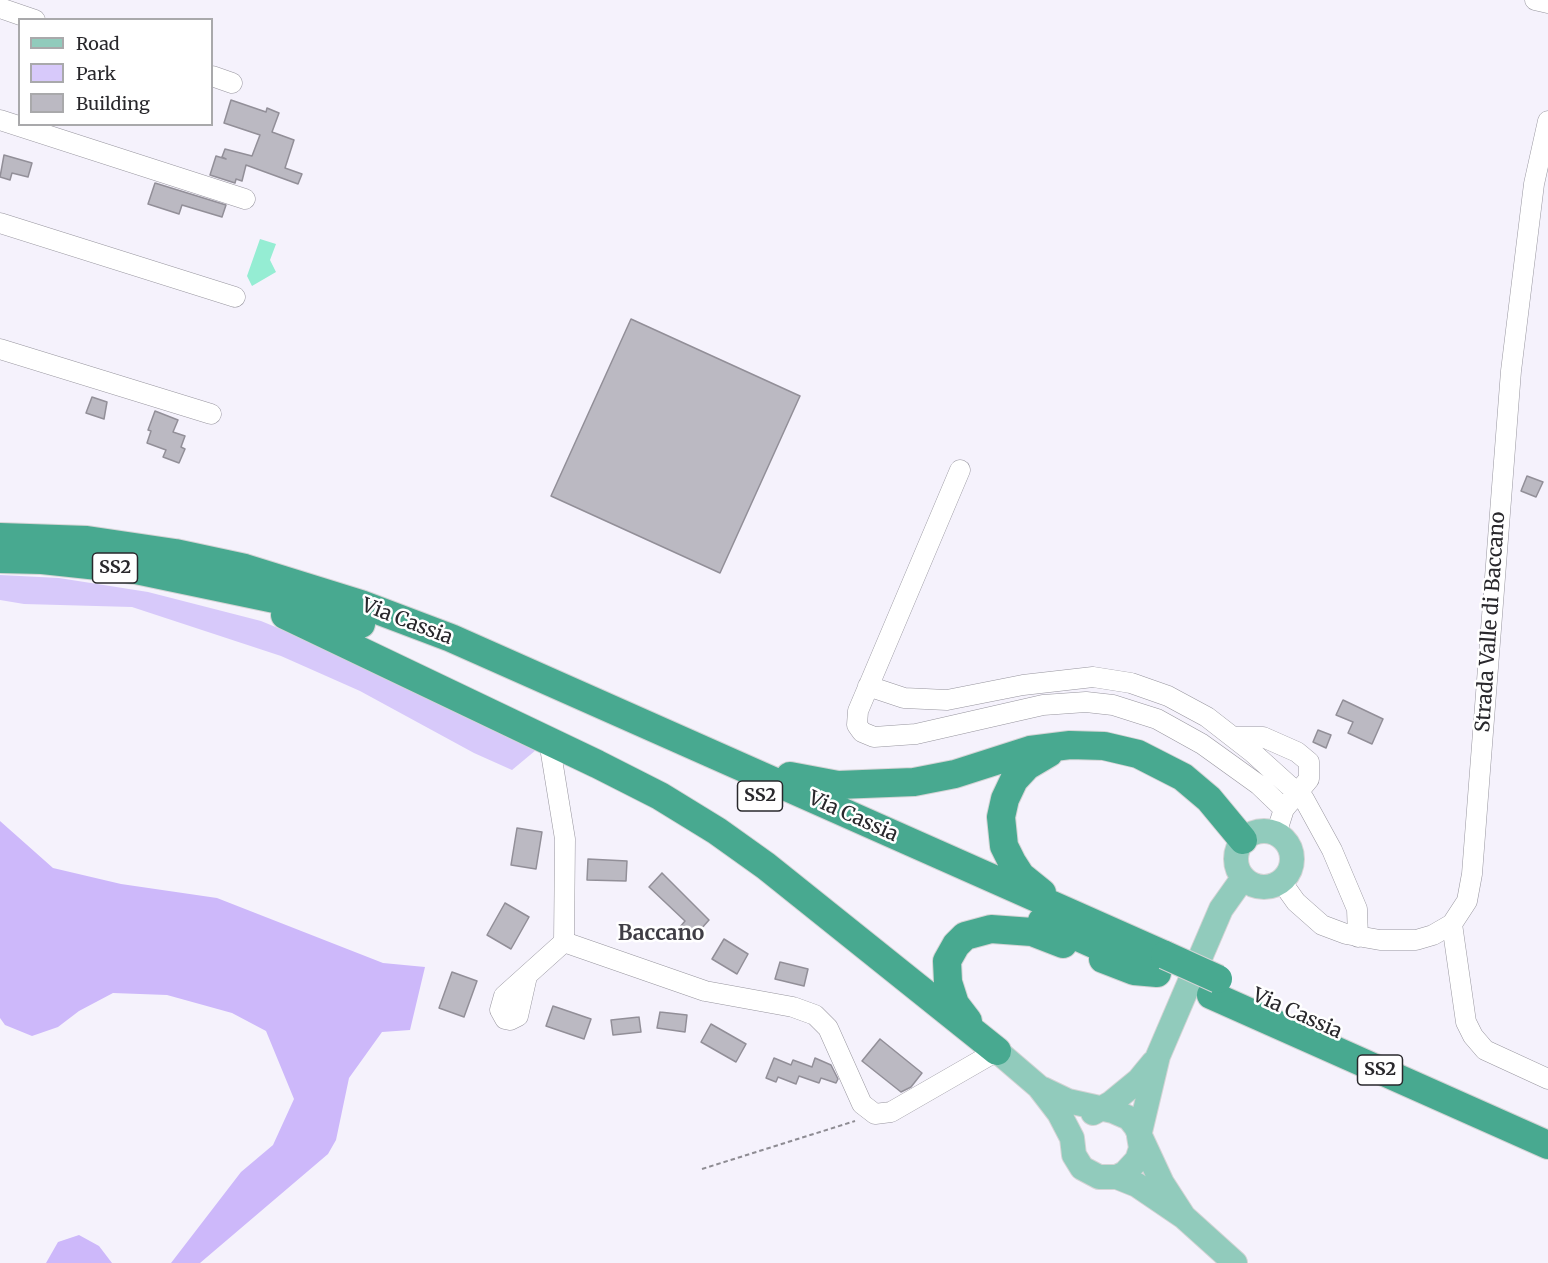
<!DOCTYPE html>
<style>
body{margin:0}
#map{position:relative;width:1548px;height:1263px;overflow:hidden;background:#f5f2fc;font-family:Merriweather,serif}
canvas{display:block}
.legend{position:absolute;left:18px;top:18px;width:195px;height:108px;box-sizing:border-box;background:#fff;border:2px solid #a9a9ab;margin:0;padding:8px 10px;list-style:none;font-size:18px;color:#29282c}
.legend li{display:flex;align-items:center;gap:12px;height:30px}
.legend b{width:30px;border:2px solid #a9a9ab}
</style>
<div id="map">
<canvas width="1548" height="1263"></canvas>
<ul class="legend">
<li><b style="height:8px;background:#91cbbc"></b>Road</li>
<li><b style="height:16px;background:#d7c9fa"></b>Park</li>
<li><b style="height:16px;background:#bbb9c2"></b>Building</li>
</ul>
</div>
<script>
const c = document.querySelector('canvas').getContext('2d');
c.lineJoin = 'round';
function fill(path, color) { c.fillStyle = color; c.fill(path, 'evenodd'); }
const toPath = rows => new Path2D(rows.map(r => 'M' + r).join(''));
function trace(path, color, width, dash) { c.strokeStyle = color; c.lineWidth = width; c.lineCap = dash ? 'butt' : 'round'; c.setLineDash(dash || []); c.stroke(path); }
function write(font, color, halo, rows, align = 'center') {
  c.font = font + ' Merriweather,serif'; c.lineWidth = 5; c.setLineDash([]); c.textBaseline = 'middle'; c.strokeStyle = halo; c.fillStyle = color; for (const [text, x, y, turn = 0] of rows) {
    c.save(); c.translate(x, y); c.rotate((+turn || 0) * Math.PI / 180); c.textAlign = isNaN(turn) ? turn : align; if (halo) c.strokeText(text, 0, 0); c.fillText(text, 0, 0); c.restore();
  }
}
fill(toPath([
 [0,575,59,578,148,592,261,621,334,651,536,750,512,770,474,753,360,691,281,656,132,607,24,604,0,600]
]), '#d7c9fa');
fill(toPath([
 [0,821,53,868,121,884,217,898,383,963,425,967,410,1030,382,1032,349,1078,336,1140,328,1154,200,1263,171,1263,241,1172,273,1145,294,1099,266,1031,232,1013,167,995,113,993,79,1011,58,1027,32,1036,5,1025,0,1018],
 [79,1235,99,1246,112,1263,46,1263,58,1242]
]), '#cdb8fa');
fill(toPath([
 [260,239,276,244,270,260,276,272,252,286,247,276]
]), '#95edd3');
const building = toPath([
 [231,100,266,112,267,108,279,113,272,132,294,140,285,168,302,174,298,184,246,165,242,181,236,179,235,183,210,175,216,156,226,159,222,157,225,149,252,156,260,135,224,123,231,100],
 [4,155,32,163,28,177,12,173,10,180,0,177,4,155],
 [155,183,226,205,222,217,182,205,179,214,148,204,155,183],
 [631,319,800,396,720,573,551,496,631,319],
 [92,397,107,402,104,419,86,413,92,397],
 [155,411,178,420,173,432,185,436,181,447,185,449,179,463,163,457,166,450,147,443,151,431,148,430,155,411],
 [1527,476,1543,482,1536,497,1521,491,1527,476],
 [1343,700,1383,719,1372,744,1348,733,1353,722,1336,715,1343,700],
 [1318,730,1331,735,1326,748,1313,742,1318,730],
 [517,828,542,832,536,869,511,865,517,828],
 [588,859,627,861,626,881,587,880,588,859],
 [662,873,709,920,693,938,680,927,685,921,649,887,662,873],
 [505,903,529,917,511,949,487,935,505,903],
 [724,939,748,954,737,974,712,959,724,939],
 [780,962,808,969,804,986,775,979,780,962],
 [452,972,477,981,464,1017,439,1008,452,972],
 [553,1006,591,1019,584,1039,546,1026,553,1006],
 [660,1012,687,1015,685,1032,657,1028,660,1012],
 [639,1017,641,1032,613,1035,611,1020,639,1017],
 [711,1024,746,1044,736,1062,701,1042,711,1024],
 [880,1039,922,1073,911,1087,901,1092,862,1061,880,1039],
 [774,1058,791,1065,793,1060,812,1067,815,1058,831,1065,838,1079,836,1083,821,1078,819,1083,799,1076,796,1084,778,1077,776,1082,766,1078,774,1058]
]);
fill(building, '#bbb9c2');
trace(building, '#928f98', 1.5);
const minor = toPath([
 [1535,0,1548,3],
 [0,8,35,20],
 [212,76,232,83],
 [0,120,245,199],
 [0,223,235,297],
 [0,349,211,414],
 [960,470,858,711,857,725,862,732,874,737,916,734,1043,705,1086,702,1113,705,1157,719,1202,744,1259,785,1284,809,1309,779,1309,762,1297,752,1263,737,1233,737],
 [868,686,904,698,947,700,1023,685,1093,677,1131,683,1168,696,1207,717,1252,752,1304,799,1332,850,1357,909,1358,937],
 [549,741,565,839,564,942,705,991,793,1007,815,1015,828,1028,862,1104,875,1114,891,1112,997,1051],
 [1276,834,1284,809],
 [1281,881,1296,902,1322,925,1346,934,1380,940,1416,940,1433,935,1452,924,1467,901,1472,874,1511,371,1534,184,1548,121],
 [1452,924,1466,1022,1473,1036,1485,1050,1548,1079],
 [527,976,518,1016,510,1020,505,1019,500,1010,504,996,564,942]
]);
const major = toPath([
 '1236 859a28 28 0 1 1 56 0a28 28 0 1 1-56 0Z',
 [997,1051,1039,1087,1059,1113,1072,1138,1074,1155,1082,1168,1099,1177,1117,1177,1125,1173,1137,1160,1141,1148,1139,1136,1158,1056,1221,909,1243,878],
 [1043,1089,1068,1101,1113,1111,1129,1118,1136,1127,1162,1183,1184,1217],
 [1093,1113,1111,1103,1139,1080,1153,1063],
 [1117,1177,1137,1185,1184,1217,1235,1263]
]);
const highway = toPath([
 [0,537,87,540,175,553,245,568,361,604,451,638,1165,955],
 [0,559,42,560,136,570,289,602,361,624],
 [285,615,597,764,660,796,717,831,766,866,997,1051],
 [790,776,838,785,914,782,955,774,1030,750,1070,745,1104,746,1138,754,1183,777,1209,799,1243,840],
 [1042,893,1021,876,1012,862,1004,846,1001,817,1005,799,1014,780,1027,766,1049,753],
 [1042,921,1125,958],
 [1103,959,1134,971,1157,973],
 [1211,995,1548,1145],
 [968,1021,955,1004,948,982,947,961,956,945,965,936,991,929,1032,932,1063,944]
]);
trace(minor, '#97959e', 21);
trace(major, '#d4d4d5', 26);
trace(highway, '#d4d4d5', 30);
trace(toPath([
 [702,1169,855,1121]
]), '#8e8c93', 2, [4.5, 3]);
trace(minor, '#fff', 20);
trace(major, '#91cbbc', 24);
trace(highway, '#48a990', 28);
const highwayBridge = toPath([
 [1165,955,1218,979]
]);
trace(highwayBridge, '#d4d4d5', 30, []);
trace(highwayBridge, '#48a990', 28);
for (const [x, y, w] of [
 [115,568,45],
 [760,796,45],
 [1380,1070,45]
]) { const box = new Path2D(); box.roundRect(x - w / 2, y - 15, w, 30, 4.5); c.fillStyle = '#fff'; c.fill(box); trace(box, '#29282c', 1.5); }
write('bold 18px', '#29282c', null, [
 ["SS2",115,568],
 ["SS2",760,796],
 ["SS2",1380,1070]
]);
write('20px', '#29282c', '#fff', [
 ["Via Cassia",407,622,21],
 ["Strada Valle di Baccano",1491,622,-86],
 ["Via Cassia",853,817,24],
 ["Via Cassia",1297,1014,24]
]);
write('bold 21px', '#3f3d45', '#fff', [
 ["Baccano",661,934]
]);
</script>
